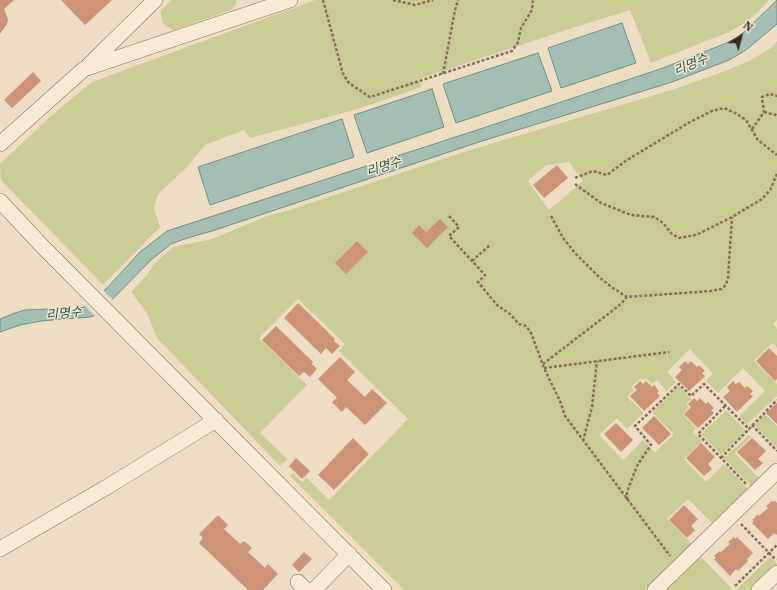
<!DOCTYPE html>
<meta charset="utf-8">
<style>
body{margin:0}
#map{position:relative;width:777px;height:590px;overflow:hidden;background:#eeddc1;font-family:"IBM Plex Serif",serif}
canvas{display:block}
.north{position:absolute;left:721px;top:16px;width:40px;height:40px;-webkit-text-stroke:3px #f5e8d1;paint-order:stroke;rotate:36deg;font-size:11px;font-weight:700;line-height:16px;text-align:center;color:#37271d}
.north::after{content:'';display:block;margin:auto;width:14px;height:18px;background:#37271d;clip-path:polygon(50% 0,100% 100%,50% 72%,0 100%)}
</style>
<div id="map">
<canvas width="777" height="590"></canvas>
<div class="north">N</div>
</div>
<script>
const c = document.querySelector('canvas').getContext('2d');
c.lineJoin = 'round';
function fill(path, color) { c.fillStyle = color; c.fill(path, 'evenodd'); }
const toPath = rows => new Path2D(rows.map(r => 'M' + r).join(''));
function trace(path, color, width, dash) { c.strokeStyle = color; c.lineWidth = width; c.lineCap = dash ? 'butt' : 'round'; c.setLineDash(dash || []); c.stroke(path); }
function write(font, color, halo, rows, align = 'center') {
  c.font = font + ' "IBM Plex Serif","Noto Sans KR",serif'; c.lineWidth = 3; c.setLineDash([]); c.textBaseline = 'middle'; c.strokeStyle = halo; c.fillStyle = color; for (const [text, x, y, turn = 0] of rows) {
    c.save(); c.translate(x, y); c.rotate((+turn || 0) * Math.PI / 180); c.textAlign = isNaN(turn) ? turn : align; if (halo) c.strokeText(text, 0, 0); c.fillText(text, 0, 0); c.restore();
  }
}
fill(toPath([
 [171,0,236,0,237,3,231,10,174,30,168,27,163,23,161,16,161,11],
 [315,0,769,0,756,14,741,25,729,32,651,63,630,10,569,29,419,79,422,87,358,109,250,138,244,130,205,145,185,169,158,194,154,208,160,227,103,285,1,180,0,164,51,116,92,82],
 [777,41,777,320,773,324,777,329,777,348,772,343,754,361,777,384,777,396,747,424,739,416,765,391,743,368,718,393,706,381,713,374,690,349,667,372,676,382,667,391,657,380,652,384,646,378,644,380,641,378,631,387,634,390,627,397,644,413,627,429,617,418,599,435,623,460,643,440,655,452,674,434,652,412,679,386,691,399,686,404,689,407,683,414,696,428,693,432,702,441,684,459,706,482,724,464,748,489,712,523,688,499,667,519,692,544,644,590,404,590,290,476,293,473,302,482,307,478,329,500,408,419,339,351,345,344,298,299,259,338,307,385,260,433,287,459,280,466,157,338,147,313,131,292,147,275,154,264,173,247,212,239,267,216,283,212,467,151,675,89,728,70,751,60,771,48],
 [569,162,583,181,549,210,528,181,546,165],
 [726,410,746,431,721,455,701,434],
 [765,414,777,426,777,448,755,425],
 [749,435,751,437,735,453,759,478,751,486,724,458],
 [700,556,733,590,665,590],
 [770,557,777,564,777,567,753,590,736,590]
]), '#cacc95');
const water = toPath([
 [777,0,777,24,746,50,729,60,672,82,479,142,212,231,187,238,171,244,152,259,97,315,90,317,41,321,20,325,0,332,0,319,15,313,25,310,49,309,70,311,84,307,106,289,140,252,167,231,474,131,663,68,724,44,739,37,777,0],
 [622,23,636,63,561,88,548,48,622,23],
 [538,53,552,91,456,123,443,84,538,53],
 [432,89,444,127,367,153,354,115,432,89],
 [342,119,354,157,210,205,198,167,342,119]
]);
fill(water, '#a4c0b5');
trace(water, '#6b8e82', 1);
fill(toPath([
 [102,289,114,301,96,317,84,305]
]), '#eeddc1');
fill(toPath([
 [0,0,14,0,4,9,8,19,7,24,0,34],
 [61,0,112,0,85,25],
 [33,72,41,81,12,108,4,100],
 [557,165,568,178,544,198,533,185],
 [440,219,448,227,427,248,412,233,419,225,426,232],
 [357,241,368,252,346,274,335,263],
 [298,303,335,339,334,341,340,346,332,354,326,348,321,354,284,318],
 [276,326,313,362,312,364,317,369,310,377,304,372,299,376,262,340],
 [769,348,777,356,777,379,775,381,756,361],
 [340,357,355,372,347,380,365,397,372,389,387,403,365,425,346,407,342,412,332,402,337,398,318,379],
 [685,361,688,364,691,361,697,367,699,365,705,371,702,373,705,376,689,391,675,377,682,370,679,367],
 [640,381,643,384,646,381,652,387,654,385,659,391,657,393,660,396,644,411,630,396,637,390,634,387],
 [733,381,736,384,739,382,745,388,747,386,753,391,750,394,753,396,737,412,723,397,730,391,727,387],
 [694,398,697,401,700,398,706,404,708,402,714,408,711,410,714,413,698,428,684,414,691,407,688,404],
 [777,403,777,424,766,413],
 [654,416,671,434,659,445,642,428],
 [616,423,633,440,621,452,604,434],
 [353,438,369,454,334,490,318,475],
 [752,438,766,451,758,459,763,463,755,470,737,452],
 [701,443,715,457,708,464,712,469,704,476,686,458],
 [296,458,310,471,302,479,289,466],
 [772,501,773,502,775,501,777,503,777,534,776,535,774,533,768,539,752,523,754,521,752,520,758,514,759,516,768,508,766,506],
 [684,505,698,519,691,526,695,530,687,538,669,520],
 [218,515,228,525,224,529,240,544,244,541,252,548,248,552,265,568,268,564,278,574,263,590,248,590,199,543,203,538,199,534],
 [734,537,735,539,737,537,753,553,747,559,748,561,738,571,736,569,730,576,714,559,716,558,714,556,720,551,721,552,730,544,728,542],
 [304,552,312,559,299,572,292,565]
]), '#cc9377');
const minor = toPath([
 [87,67,155,0],
 [0,144,84,69,290,0],
 [0,201,43,247,384,590],
 [0,549,107,487,216,420],
 [298,582,306,590],
 [314,590,349,554],
 [655,590,777,471],
 [759,590,777,573]
]);
trace(minor, '#876d59', 16);
trace(toPath([
 [323,0,343,74,349,83,370,97,512,51,518,42,521,28,532,10,533,0],
 [393,0,415,5,433,0],
 [443,74,455,10,458,0],
 [764,112,775,115,777,112],
 [752,129,764,112,762,97,770,94,777,96],
 [575,178,593,171,607,175,627,160,690,122,712,111,724,108,737,114,746,120,758,140,777,155],
 [575,184,601,203,631,215,654,217,663,223,672,234,679,238,696,235,732,217,762,199,770,190,777,174],
 [449,216,459,227,449,236,485,275,478,282,497,305,510,314,519,324,526,326,531,333,544,368,560,401,565,416,670,556],
 [551,216,563,238,576,254,599,277,613,288,627,297,711,291,721,289,726,285,728,278,732,217],
 [472,261,490,245],
 [543,364,621,304,627,297],
 [544,368,669,352],
 [725,406,698,434,746,484],
 [752,425,777,451],
 [583,441,592,407,597,361],
 [721,458,749,429],
 [627,500,627,492,633,476,638,464,651,445,635,426,679,384,691,396,704,384,749,429,777,400],
 [741,524,776,560],
 [735,586,777,545]
]), '#876d59', 2.5, [3, 2]);
trace(minor, '#f9ebd4', 15);
write('italic 13px', '#2c5750', '#f5e8d1', [
 ["리명수",691,65,-23],
 ["리명수",384,167,-18],
 ["리명수",64,314,-6]
]);
</script>
